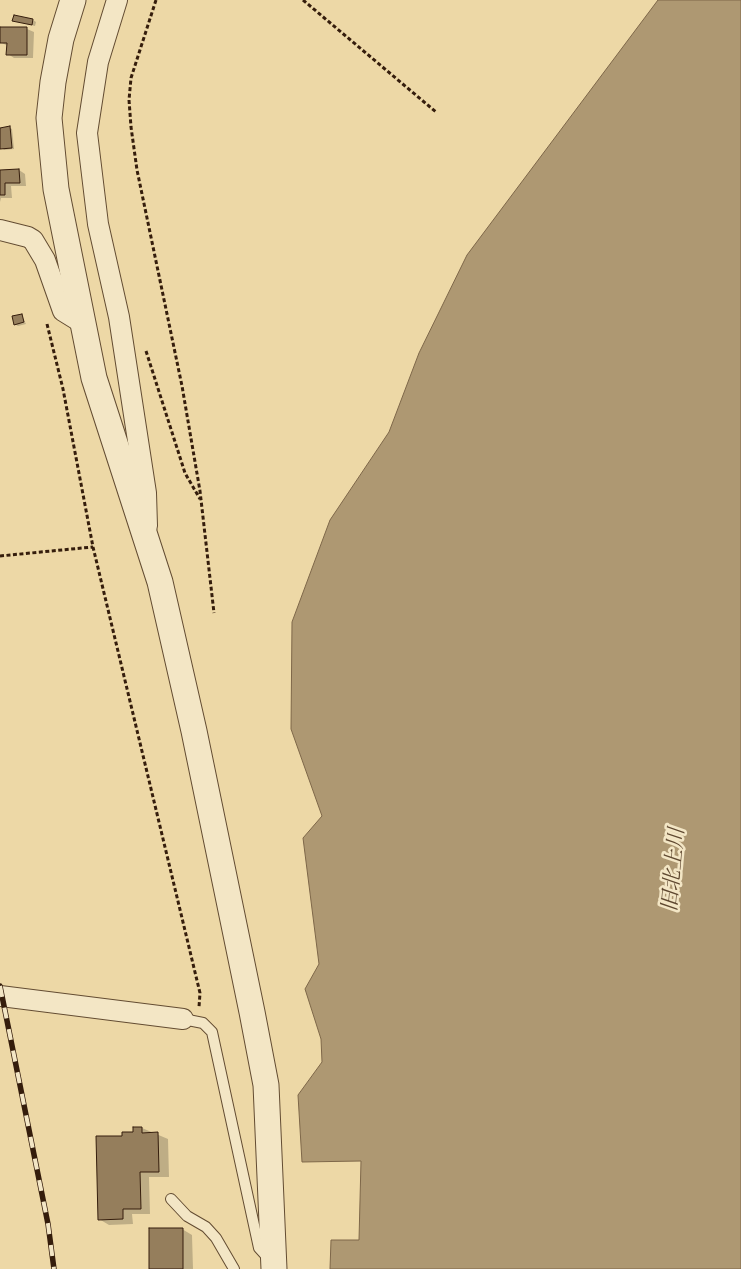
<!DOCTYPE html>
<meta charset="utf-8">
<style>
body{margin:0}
canvas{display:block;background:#edd8a6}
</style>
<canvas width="741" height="1269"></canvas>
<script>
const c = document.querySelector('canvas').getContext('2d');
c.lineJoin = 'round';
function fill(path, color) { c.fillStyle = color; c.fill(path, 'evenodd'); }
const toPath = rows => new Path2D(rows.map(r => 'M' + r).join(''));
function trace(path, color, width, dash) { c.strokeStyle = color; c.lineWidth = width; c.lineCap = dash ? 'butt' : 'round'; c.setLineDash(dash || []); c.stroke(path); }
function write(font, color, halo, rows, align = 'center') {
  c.font = font + ' "EB Garamond","Noto Serif JP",serif'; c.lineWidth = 5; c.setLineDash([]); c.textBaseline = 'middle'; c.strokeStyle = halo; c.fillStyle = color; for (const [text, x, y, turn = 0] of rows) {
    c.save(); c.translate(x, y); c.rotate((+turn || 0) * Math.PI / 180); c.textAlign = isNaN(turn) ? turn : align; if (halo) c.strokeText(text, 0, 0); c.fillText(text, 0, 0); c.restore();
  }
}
const water = toPath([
 [658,0,741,0,741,1269,330,1269,331,1240,359,1240,361,1161,302,1162,298,1095,322,1062,321,1039,305,989,319,964,303,838,322,816,291,729,292,622,330,520,389,432,419,353,467,255,658,0]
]);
fill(water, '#ae9872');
trace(water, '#7e6749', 1);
fill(toPath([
 [33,20,36,22,35,26,14,21],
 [0,28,27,29,34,32,33,58,14,58,8,54,8,46,0,42],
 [10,128,12,129,14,149,4,150,2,148,0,129],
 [19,170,25,174,26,186,11,186,12,198,1,198,0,202,0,171],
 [21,315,26,324,18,326,15,324],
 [142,1128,168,1139,169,1177,149,1177,150,1214,132,1214,133,1224,109,1225,99,1219,123,1137],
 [182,1229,192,1235,193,1269,151,1269]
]), '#0003');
const building = toPath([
 [14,15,33,19,32,25,12,21,14,15],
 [0,27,27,27,27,55,6,55,7,43,0,43,0,27],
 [10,126,12,148,0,149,0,128,10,126],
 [19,169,20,183,5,183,5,195,0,195,0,170,19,169],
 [22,314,24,322,14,325,12,316,22,314],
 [133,1127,142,1127,142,1133,158,1132,159,1172,140,1172,141,1209,123,1209,123,1219,98,1220,96,1136,122,1136,122,1132,133,1132,133,1127],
 [149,1228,183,1228,183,1269,149,1269,149,1228]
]);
fill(building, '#957e5c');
trace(building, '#351d0c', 1);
const service = toPath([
 [183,1019,203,1023,212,1032,259,1248,269,1259],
 [171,1199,187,1216,206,1227,216,1238,234,1269]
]);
const minor = toPath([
 [117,0,98,62,87,133,98,224,119,317,146,493,147,526],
 [0,230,28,237,33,240,45,260,63,311,84,324],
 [0,996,183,1019]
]);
const tertiary = toPath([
 [73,0,61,39,53,82,49,118,56,189,94,378,160,582,194,731,252,1012,266,1085,274,1269]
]);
trace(service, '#634c32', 12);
trace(minor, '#634c32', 22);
trace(tertiary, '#634c32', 27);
trace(toPath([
 [156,0,131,78,129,100,131,127,137,170,182,386,200,491,214,613],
 [303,0,436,112],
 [47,324,63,389,93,547,200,993,199,1007],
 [146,351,185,473,200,499],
 [0,556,93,547]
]), '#351d0c', 3, [4, 2.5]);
trace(service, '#f3e6c5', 10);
trace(minor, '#f3e6c5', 20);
trace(tertiary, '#f3e6c5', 25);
const rail = toPath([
 [0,986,48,1224,54,1269]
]);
trace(rail, '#351d0c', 5.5);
trace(rail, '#f3e6c5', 4, [11]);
write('italic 21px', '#5f4830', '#f3e6c5', [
 ["旧北上川",674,870,-85]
]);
</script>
